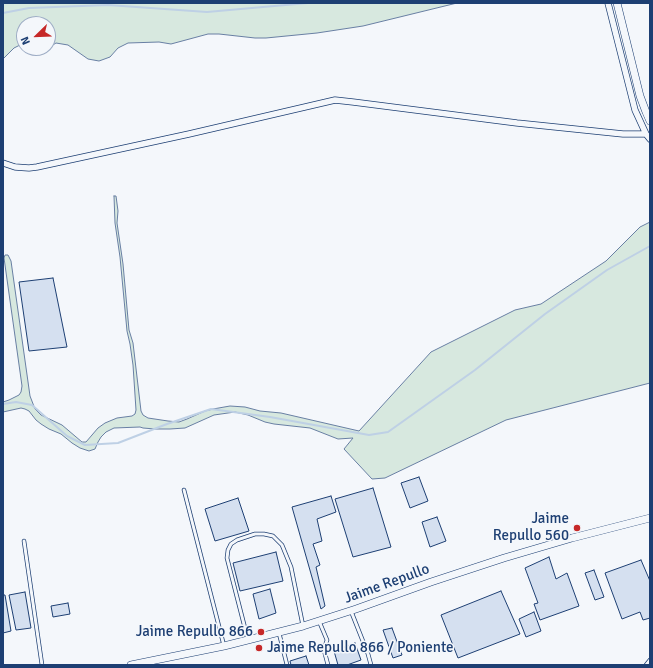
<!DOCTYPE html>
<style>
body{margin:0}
#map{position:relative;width:653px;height:668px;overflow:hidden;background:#f4f7fb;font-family:Signika,sans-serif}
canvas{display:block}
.frame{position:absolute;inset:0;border:4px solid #1d3f73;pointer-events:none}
.north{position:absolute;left:16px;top:16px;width:40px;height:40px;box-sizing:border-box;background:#f4f7fb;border:1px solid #9eadc5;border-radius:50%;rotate:247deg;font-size:11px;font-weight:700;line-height:16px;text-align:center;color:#1d3f73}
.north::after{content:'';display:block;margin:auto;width:14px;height:18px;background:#c62828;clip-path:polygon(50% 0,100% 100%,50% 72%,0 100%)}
</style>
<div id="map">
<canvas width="653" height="668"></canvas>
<div class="frame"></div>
<div class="north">N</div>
</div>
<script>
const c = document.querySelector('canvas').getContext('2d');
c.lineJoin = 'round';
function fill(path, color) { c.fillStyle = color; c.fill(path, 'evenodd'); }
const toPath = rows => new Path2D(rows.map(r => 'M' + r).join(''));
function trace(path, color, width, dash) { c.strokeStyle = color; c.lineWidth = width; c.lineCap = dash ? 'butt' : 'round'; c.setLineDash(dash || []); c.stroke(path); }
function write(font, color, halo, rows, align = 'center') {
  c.font = font + ' Signika,sans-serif'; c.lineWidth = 3; c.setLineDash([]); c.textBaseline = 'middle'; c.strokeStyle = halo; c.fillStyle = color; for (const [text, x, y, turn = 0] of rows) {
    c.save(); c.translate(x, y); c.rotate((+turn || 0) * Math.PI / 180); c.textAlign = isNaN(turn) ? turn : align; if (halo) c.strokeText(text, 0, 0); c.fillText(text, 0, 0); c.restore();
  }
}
const green = toPath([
 [3,3,457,3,363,26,317,33,266,38,255,38,219,34,208,34,171,44,159,42,128,43,118,48,110,57,99,61,88,59,68,45,56,43,48,48,48,24,24,24,24,43,14,48,3,59,3,3],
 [114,196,116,196,118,211,117,223,123,264,129,330,133,343,141,411,143,415,148,418,168,421,179,422,187,419,205,411,213,409,230,406,245,407,260,411,281,413,359,431,431,352,515,310,541,304,606,261,640,227,650,222,650,383,506,420,385,478,372,479,344,449,353,438,338,439,310,428,274,424,265,422,248,415,235,412,214,415,185,428,170,429,155,429,143,428,140,427,114,428,106,432,101,437,98,442,95,449,89,451,80,448,72,443,61,434,49,429,41,424,36,420,29,411,25,409,21,408,3,412,3,402,9,400,19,395,21,392,22,386,4,258,5,255,8,255,11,261,30,396,35,409,41,415,62,425,82,442,86,442,98,428,105,423,117,418,132,416,135,414,136,410,133,365,130,344,127,331,120,257,115,223,114,196]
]);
fill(green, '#d7e8df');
trace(green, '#687fa3', 1);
trace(toPath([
 [3,13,29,8,108,5,207,12,308,3],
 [3,404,16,402,32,405,67,436,85,445,118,443,167,424,211,409,270,417,369,435,388,432,475,370,545,314,607,270,650,246]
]), '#bed0e5', 2);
const building = toPath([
 [53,278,67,347,29,351,19,282,53,278],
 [419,477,428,501,410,508,401,483,419,477],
 [373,488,391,547,353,557,335,499,373,488],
 [331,496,336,512,317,519,322,541,313,544,320,565,316,567,325,606,321,609,292,507,331,496],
 [238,498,249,531,215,541,205,509,238,498],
 [437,517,446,541,430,547,422,522,437,517],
 [276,552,283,581,240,591,233,563,276,552],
 [549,557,556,579,567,573,579,606,540,620,534,604,538,603,525,568,549,557],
 [641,560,650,581,650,618,643,620,640,612,622,619,605,573,641,560],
 [594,570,604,597,595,600,585,573,594,570],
 [270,589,276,613,259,619,253,594,270,589],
 [501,591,520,634,458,658,441,615,501,591],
 [25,592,31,628,16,630,9,595,25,592],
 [3,595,5,595,11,631,3,633,3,595],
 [68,603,70,614,53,617,51,606,68,603],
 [534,612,541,631,526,637,519,619,534,612],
 [392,628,402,655,393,658,383,630,392,628],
 [355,643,361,660,347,665,338,665,334,651,355,643],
 [306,656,309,665,291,665,290,661,306,656]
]);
fill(building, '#d5e0f0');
trace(building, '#1d3f73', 1);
const service = toPath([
 [184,490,224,646],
 [24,541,42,665],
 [351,611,368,654,371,665],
 [319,621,327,640,324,650,328,665],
 [279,633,287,665],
 [248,640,227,558,228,550,231,544,237,540,255,534,264,534,273,536,282,545,291,567,303,626],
 [646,665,650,660]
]);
const minor = toPath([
 [608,3,635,110,646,134,650,139],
 [3,163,15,167,29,168,37,167,189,134,335,100,353,102,517,123,623,134,646,134]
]);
const tertiary = toPath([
 [617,3,640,96,646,112,650,121],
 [131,665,224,646,303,626,356,609,431,582,504,558,572,538,650,518]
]);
trace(service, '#1d3f73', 4.5);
trace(minor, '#1d3f73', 7);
trace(tertiary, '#1d3f73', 8);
trace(service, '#f4f7fb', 3);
trace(minor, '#f4f7fb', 5.5);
trace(tertiary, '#f4f7fb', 7);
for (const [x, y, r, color] of [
 [577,528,4,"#c62828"],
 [261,632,4,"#c62828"],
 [259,648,4,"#c62828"]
]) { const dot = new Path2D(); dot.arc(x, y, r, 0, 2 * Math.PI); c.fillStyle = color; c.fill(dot); trace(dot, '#f4f7fb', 1.5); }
write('15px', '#1d3f73', '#f4f7fb', [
 ["Jaime",569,519],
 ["Repullo 560",569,536],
 ["Jaime Repullo 866",253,632],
 ["Jaime Repullo 866 / Poniente",267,648,"left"]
], 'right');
write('15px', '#1d3f73', '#f4f7fb', [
 ["Jaime Repullo",387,584,-20]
]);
</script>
